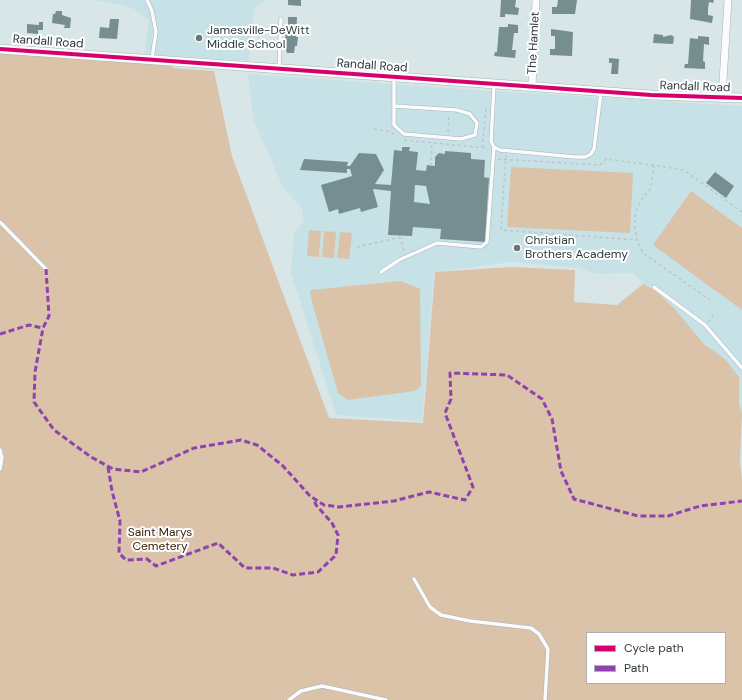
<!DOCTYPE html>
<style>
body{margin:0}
#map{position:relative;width:742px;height:700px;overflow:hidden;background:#d8e6e8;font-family:"DM Sans",sans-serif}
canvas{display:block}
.legend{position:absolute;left:586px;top:632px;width:140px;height:52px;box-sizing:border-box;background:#fff;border:1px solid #abb0b0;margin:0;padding:5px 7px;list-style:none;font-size:12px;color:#2e393a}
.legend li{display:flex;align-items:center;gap:8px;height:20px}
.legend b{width:20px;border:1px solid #abb0b0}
</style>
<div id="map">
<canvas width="742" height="700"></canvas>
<ul class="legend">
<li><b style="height:5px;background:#d6006c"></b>Cycle path</li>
<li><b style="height:5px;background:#8e44ad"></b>Path</li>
</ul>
</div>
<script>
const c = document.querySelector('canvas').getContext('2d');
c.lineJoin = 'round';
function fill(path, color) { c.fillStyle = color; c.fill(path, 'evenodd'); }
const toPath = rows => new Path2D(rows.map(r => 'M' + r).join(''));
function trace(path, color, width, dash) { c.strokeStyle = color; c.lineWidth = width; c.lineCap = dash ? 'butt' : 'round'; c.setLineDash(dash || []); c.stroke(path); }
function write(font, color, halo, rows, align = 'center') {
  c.font = font + ' "DM Sans",sans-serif'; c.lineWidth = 4; c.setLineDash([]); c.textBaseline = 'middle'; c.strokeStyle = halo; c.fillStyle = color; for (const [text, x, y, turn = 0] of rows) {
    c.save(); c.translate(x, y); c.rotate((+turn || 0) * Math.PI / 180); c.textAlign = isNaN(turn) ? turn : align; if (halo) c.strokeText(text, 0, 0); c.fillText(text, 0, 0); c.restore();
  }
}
fill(toPath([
 [93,0,265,0,254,8,249,61,144,54,149,21,136,10,124,5],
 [248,74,476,90,742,106,742,413,739,404,739,377,725,359,704,344,674,308,656,291,643,284,634,273,597,274,578,268,511,262,434,272,422,421,336,415,291,273,294,233,304,221,302,209,283,187,254,121]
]), '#c7e2e6');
fill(toPath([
 [0,49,171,61,173,68,214,71,232,156,329,418,423,423,435,272,511,267,575,270,574,302,617,305,643,284,656,291,674,308,704,344,725,359,739,377,739,404,742,413,740,462,742,480,742,700,0,700],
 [587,633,725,633,725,683,587,683],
 [511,167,633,173,630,233,507,227],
 [691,191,742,228,742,310,653,245],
 [309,230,321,231,319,257,307,256],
 [324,231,336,232,334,258,322,257],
 [340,232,352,233,349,259,337,258],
 [401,281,420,289,421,386,415,391,348,400,338,393,312,302,310,290]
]), '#dbc3aa');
fill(toPath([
 [288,0,301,0,301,6,288,5],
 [501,0,516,0,515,7,519,8,518,15,505,14,505,17,500,17],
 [558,0,577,0,575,14,552,14,552,7,557,7],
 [691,0,714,0,713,3,709,2,708,9,708,15,713,16,712,23,690,19],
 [56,11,62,11,62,15,71,18,70,28,64,28,65,25,52,23,53,14,55,14],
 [288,17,297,17,296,37,298,37,297,46,295,46,294,53,287,53,286,50,285,31,288,31],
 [110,19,119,19,117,39,99,38,100,27,109,28],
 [39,22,43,22,43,30,38,30,38,34,27,33,27,24,39,25],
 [508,24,518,25,518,33,514,33,512,50,516,50,515,58,494,56,495,52,497,52,499,27,508,27],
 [551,29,573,32,572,56,550,55,550,49,555,49,555,36,551,36],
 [654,34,663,35,663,37,671,35,674,37,673,44,653,43],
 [698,36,709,37,709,45,704,44,703,61,705,62,705,69,684,68,685,64,688,64,690,38,698,39],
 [609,58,619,59,618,74,611,74,612,63,609,63],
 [402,147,410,147,409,151,418,152,416,170,426,171,427,165,435,166,435,157,439,153,445,154,445,151,471,153,471,159,485,160,484,177,489,178,485,242,440,239,441,229,413,227,412,236,388,235,391,191,373,189,378,207,361,212,360,208,339,214,338,209,329,212,321,185,352,176,350,169,347,169,347,173,300,170,304,159,348,162,347,166,350,166,359,153,376,154,384,170,375,184,391,185,394,150,402,151],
 [415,185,426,186,430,204,414,202],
 [715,172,734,186,726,198,706,183]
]), '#778e91');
const service = toPath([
 [147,0,152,11,156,32,152,58],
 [279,68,281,19],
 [494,86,491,141,494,147,500,150,575,157,585,157,591,154,594,149,601,92],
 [394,106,457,110,470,114,477,123,475,135,461,139,404,134,394,125,394,78],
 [0,222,46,269],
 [381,272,399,260,437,243,481,247,487,242,494,147],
 [654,287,705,325,742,368],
 [0,450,2,458,0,469],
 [414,579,430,607,441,615,470,621,531,628,539,634,548,649,545,700],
 [289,700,301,691,322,686,386,700]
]);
const minor = toPath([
 [532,86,536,0],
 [722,98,728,0]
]);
const tertiary = toPath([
 [0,49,651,95,742,98]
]);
trace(service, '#a7b2b4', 4.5);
trace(minor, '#a7b2b4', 8);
trace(tertiary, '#a7b2b4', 10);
trace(toPath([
 [374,129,391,132,397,136],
 [448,132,449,114],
 [404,140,486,148,488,150],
 [482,148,486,109],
 [506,155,501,230,637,240],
 [498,159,600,165,606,159,680,169,688,173,742,212],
 [654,165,650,190,643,197,635,213,635,227,637,240,643,253,710,300],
 [431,166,432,144],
 [357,247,392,239,400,238,405,253],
 [708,322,714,314]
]), '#bfc5c7', 1.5, [3, 3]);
trace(service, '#f9fbfc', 3.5);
trace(minor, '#f9fbfc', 7);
trace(tertiary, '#f9fbfc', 9);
trace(toPath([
 [46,269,49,316,43,328,35,372,34,402,54,430,91,457,113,469,141,472,194,448,241,440,257,445,283,466,310,496,324,505,339,507,394,501,429,492,465,500,473,487,445,413,451,399,450,373,507,375,542,399,552,419,561,471,574,499,638,516,668,516,700,506,742,501],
 [0,334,29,325,43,328],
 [108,467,112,491,120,521,119,553,126,560,147,559,156,566,218,543,245,568,273,568,293,575,318,572,336,555,338,535,332,523,316,505,314,500]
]), '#8e44ad', 3, [6, 3]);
trace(toPath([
 [0,49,651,95,742,98]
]), '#d6006c', 4);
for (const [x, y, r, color] of [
 [199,38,4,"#6a7677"],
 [517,248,4,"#6a7677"]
]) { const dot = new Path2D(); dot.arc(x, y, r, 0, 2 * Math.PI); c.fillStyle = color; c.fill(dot); trace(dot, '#fff', 1.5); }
write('12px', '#2e393a', '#fff', [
 ["Jamesville-DeWitt",207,31],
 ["Middle School",207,45],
 ["Christian",525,241],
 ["Brothers Academy",525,255]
], 'left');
write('12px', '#2e393a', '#fff', [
 ["Randall Road",48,42,4],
 ["The Hamlet",534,43,-87],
 ["Randall Road",372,66,4],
 ["Randall Road",695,87,2]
]);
write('12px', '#3b240e', '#fff', [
 ["Saint Marys",160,533],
 ["Cemetery",160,547]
]);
</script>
